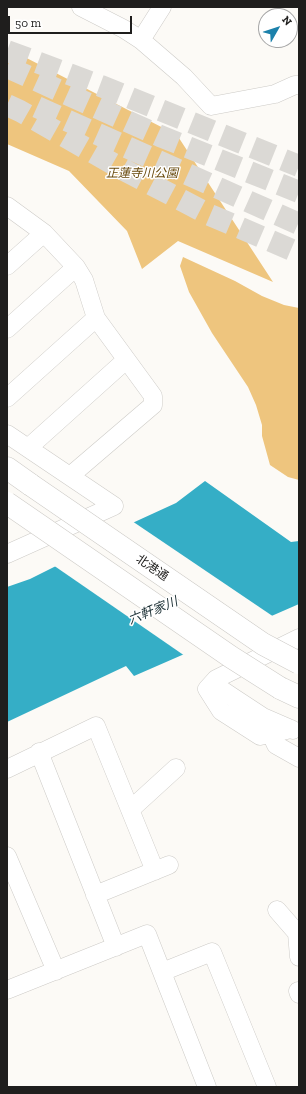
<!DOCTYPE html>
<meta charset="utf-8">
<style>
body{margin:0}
#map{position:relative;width:306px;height:1094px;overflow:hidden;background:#fcfaf6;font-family:"Zilla Slab",serif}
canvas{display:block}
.frame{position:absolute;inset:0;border:8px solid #1f1e1d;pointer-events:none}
.north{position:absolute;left:258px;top:8px;width:40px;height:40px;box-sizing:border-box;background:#fff;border:1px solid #a5a5a5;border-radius:50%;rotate:51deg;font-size:11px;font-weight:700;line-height:16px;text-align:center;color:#1f1e1d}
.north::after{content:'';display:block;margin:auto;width:14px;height:18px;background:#1c81ab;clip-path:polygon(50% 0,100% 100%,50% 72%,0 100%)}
.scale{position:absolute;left:8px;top:16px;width:124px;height:18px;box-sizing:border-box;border:2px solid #1f1e1d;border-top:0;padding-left:5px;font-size:12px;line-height:14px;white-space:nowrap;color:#1f1e1d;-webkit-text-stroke:3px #fff;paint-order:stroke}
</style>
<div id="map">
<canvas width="306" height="1094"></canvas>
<div class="frame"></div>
<div class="north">N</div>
<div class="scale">50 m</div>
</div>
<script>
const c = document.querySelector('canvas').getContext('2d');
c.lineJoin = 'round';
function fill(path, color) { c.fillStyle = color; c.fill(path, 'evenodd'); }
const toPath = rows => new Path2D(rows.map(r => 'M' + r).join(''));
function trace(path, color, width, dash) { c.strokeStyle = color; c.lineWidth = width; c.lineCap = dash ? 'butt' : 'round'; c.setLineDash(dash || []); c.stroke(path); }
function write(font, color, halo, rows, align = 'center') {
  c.font = font + ' "Zilla Slab","Noto Sans JP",serif'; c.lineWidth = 3; c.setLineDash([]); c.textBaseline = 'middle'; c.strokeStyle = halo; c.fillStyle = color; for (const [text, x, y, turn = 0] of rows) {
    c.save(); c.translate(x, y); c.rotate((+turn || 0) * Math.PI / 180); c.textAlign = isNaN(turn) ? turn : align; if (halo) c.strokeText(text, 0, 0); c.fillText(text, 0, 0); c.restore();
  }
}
fill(toPath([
 [7,48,177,135,273,282,178,241,142,269,127,231,69,171,7,144],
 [183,257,235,281,262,296,284,305,299,308,299,480,288,477,270,465,262,436,262,425,256,405,248,387,212,333,189,292,180,266]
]), '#eec57e');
fill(toPath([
 [205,481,291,542,299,541,299,604,134,676,126,666,7,722,7,587,30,579,56,566,128,525,176,503]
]), '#35aec6');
fill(toPath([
 [132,521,274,617,185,656,53,565]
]), '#fcfaf6');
trace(toPath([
 [7,51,101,86,299,166],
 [7,67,160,136,299,192],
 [7,105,20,111,124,170,210,215,299,253],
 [37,107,299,224]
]), '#dbd9d5', 22, [22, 11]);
const minor = toPath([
 [81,7,124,29,141,40,184,77,211,106,275,94,295,85,299,85],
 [141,40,162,7],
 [7,206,44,233,76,267,84,280,96,318,153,396,153,405,70,476],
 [7,266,44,233],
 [7,329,76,267],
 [7,398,96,318],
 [7,434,114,506],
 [28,448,126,360],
 [7,554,114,506],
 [216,679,216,686,234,698,263,717,293,730],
 [266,723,276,745,299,758],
 [291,729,260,736,221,711,207,689,216,679,299,638],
 [39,752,116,947],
 [7,769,96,726,155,871],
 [130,810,176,768],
 [7,856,56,971],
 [95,895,169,865],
 [277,910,297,933,299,957],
 [162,972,212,952,267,1087],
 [7,990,147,934,207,1087],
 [298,991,299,994]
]);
const major = toPath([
 [7,468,31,485],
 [280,688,299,697]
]);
trace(minor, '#cdcbc7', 19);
trace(major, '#cdcbc7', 23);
trace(minor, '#fff', 18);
trace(major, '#fff', 22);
const majorBridge = toPath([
 [31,485,263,644,299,663],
 [7,503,231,657,280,688]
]);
trace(majorBridge, '#cdcbc7', 23, []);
trace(majorBridge, '#fff', 22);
write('italic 12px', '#67490c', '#fff', [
 ["正蓮寺川公園",142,174]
]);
write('12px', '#1f1e1d', '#fff', [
 ["北港通",152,568,34]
]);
write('italic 13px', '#1b2f34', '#fff', [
 ["六軒家川",153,611,-22]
]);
</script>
